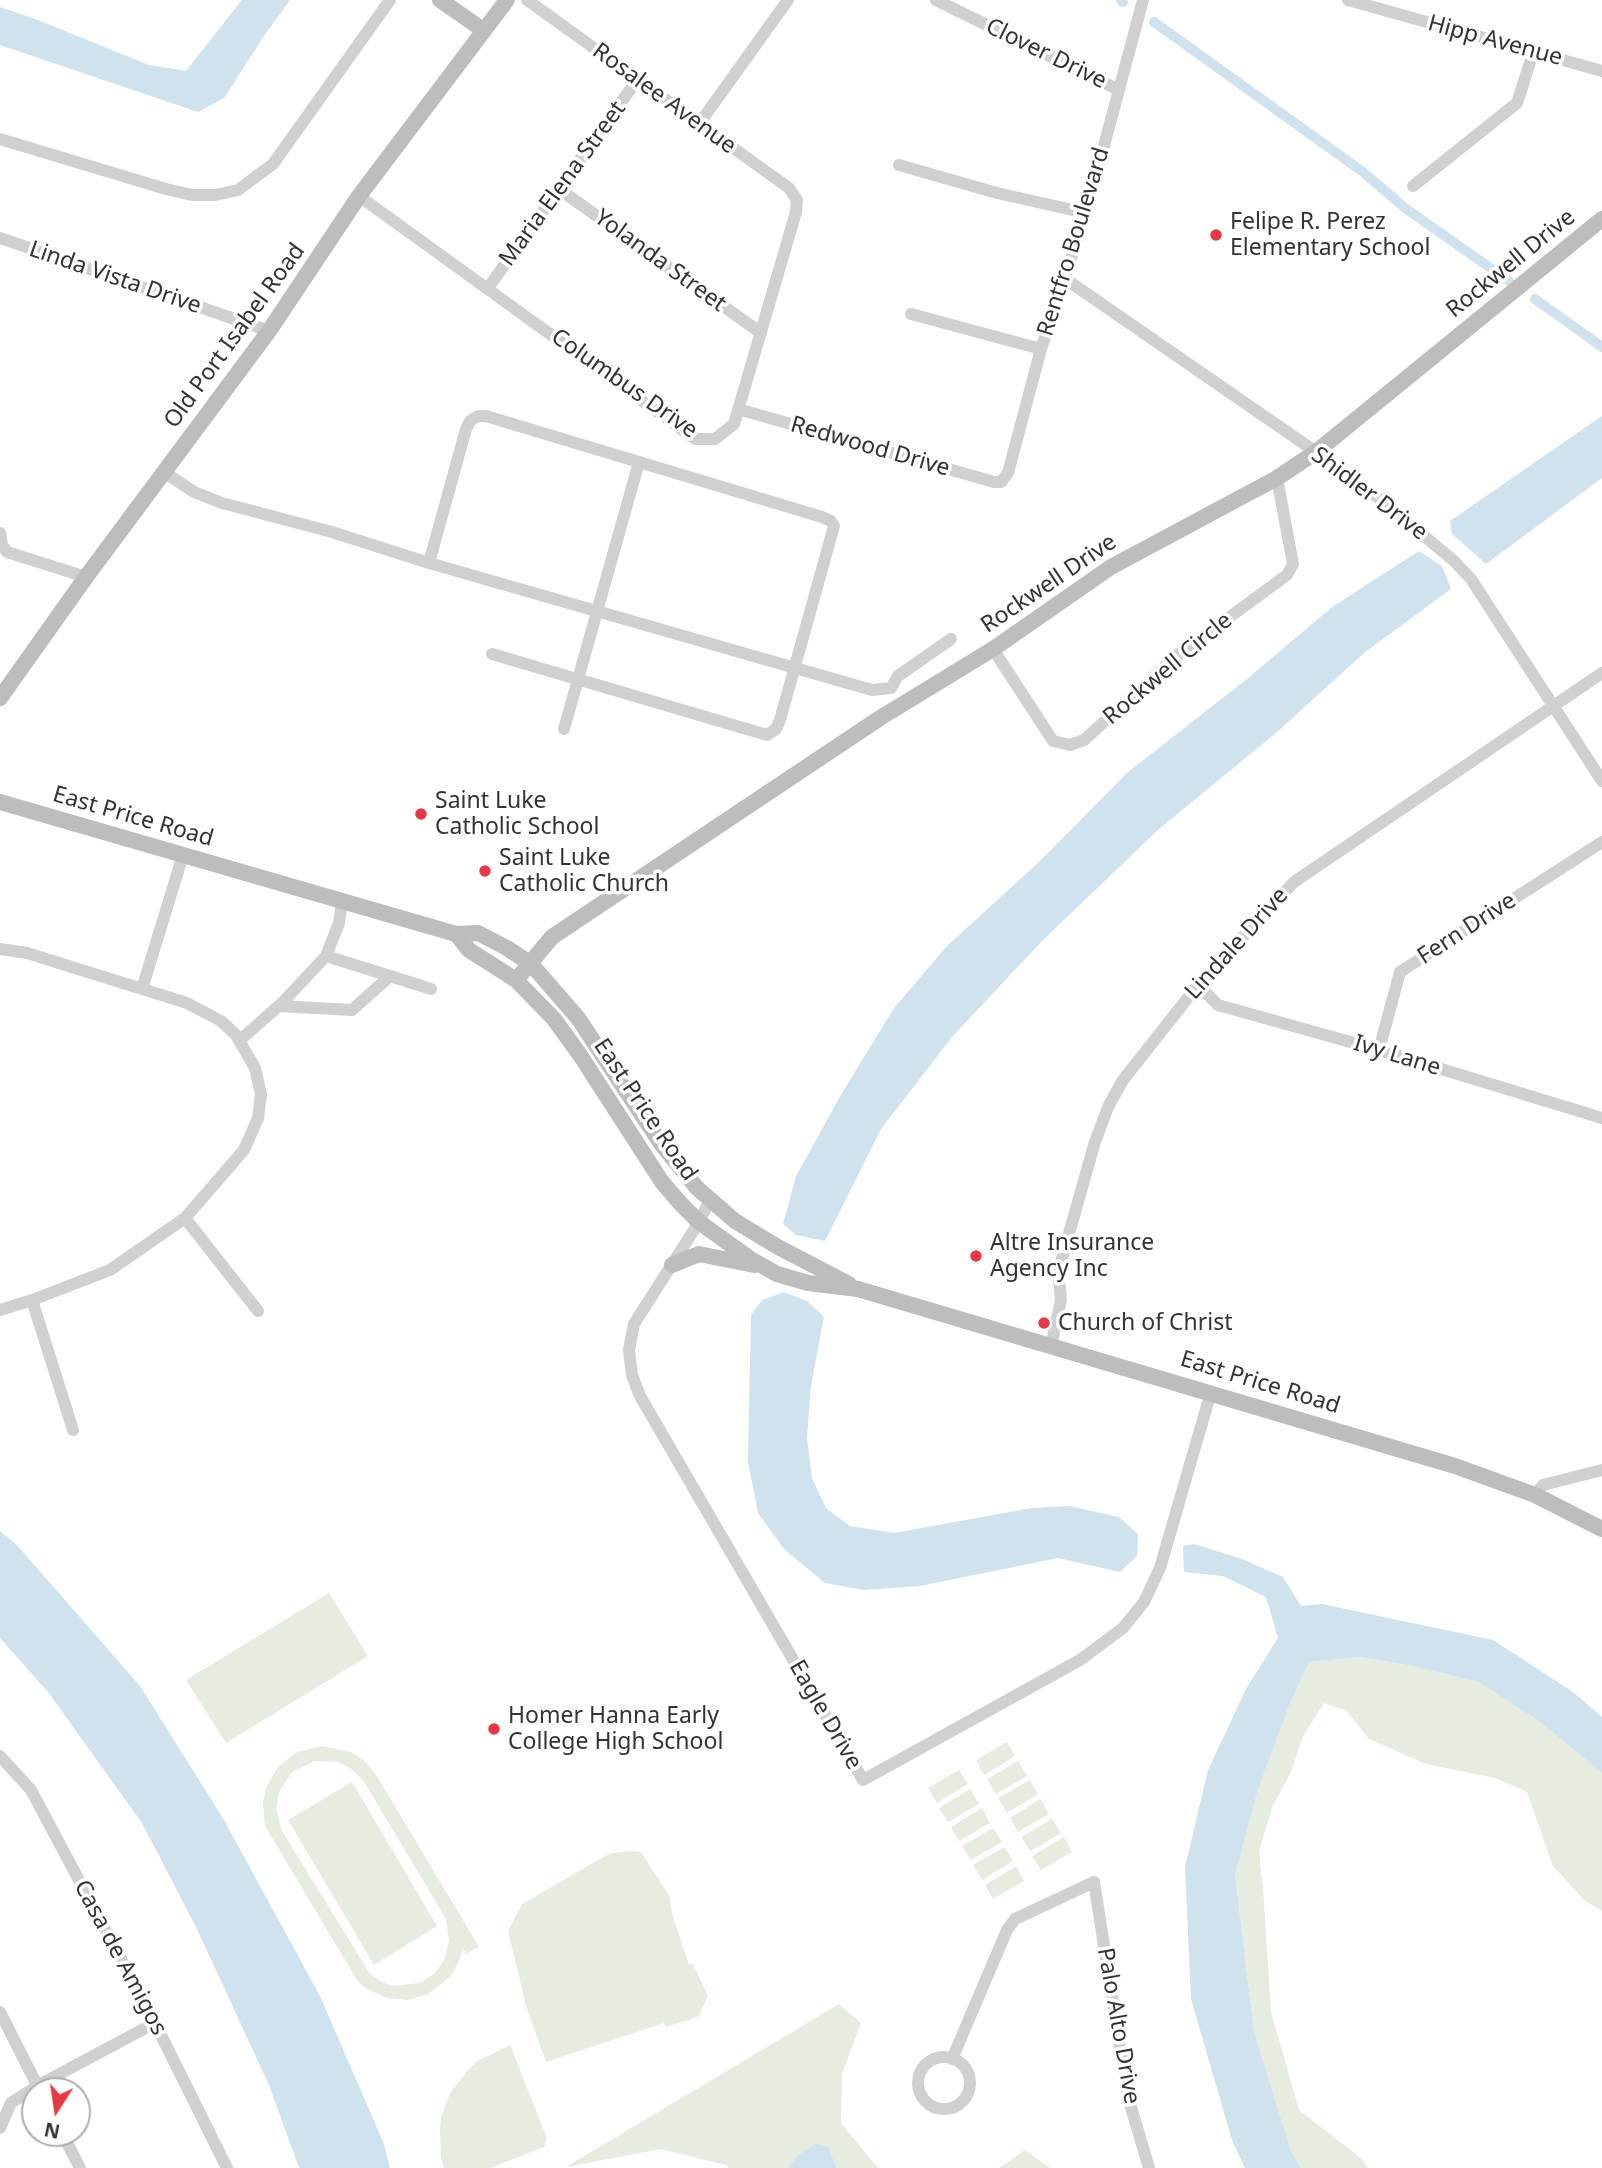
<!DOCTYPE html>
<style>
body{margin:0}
#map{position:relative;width:1602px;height:2168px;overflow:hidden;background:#fff;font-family:"Noto Sans",sans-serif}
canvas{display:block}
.north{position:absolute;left:21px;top:2077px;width:70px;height:70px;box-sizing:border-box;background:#fff;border:2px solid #adadad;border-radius:50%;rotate:192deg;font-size:19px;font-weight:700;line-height:28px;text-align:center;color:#333}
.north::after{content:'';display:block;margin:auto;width:24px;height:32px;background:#e63946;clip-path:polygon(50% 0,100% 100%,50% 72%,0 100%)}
</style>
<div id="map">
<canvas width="1602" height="2168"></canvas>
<div class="north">N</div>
</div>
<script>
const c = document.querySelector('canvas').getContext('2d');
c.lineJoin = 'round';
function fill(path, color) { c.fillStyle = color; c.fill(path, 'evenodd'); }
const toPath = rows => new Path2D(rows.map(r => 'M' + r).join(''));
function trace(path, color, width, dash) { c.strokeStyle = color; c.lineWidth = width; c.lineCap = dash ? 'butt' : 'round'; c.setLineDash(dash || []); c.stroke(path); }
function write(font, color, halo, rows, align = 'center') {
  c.font = font + ' "Noto Sans",sans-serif'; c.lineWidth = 7; c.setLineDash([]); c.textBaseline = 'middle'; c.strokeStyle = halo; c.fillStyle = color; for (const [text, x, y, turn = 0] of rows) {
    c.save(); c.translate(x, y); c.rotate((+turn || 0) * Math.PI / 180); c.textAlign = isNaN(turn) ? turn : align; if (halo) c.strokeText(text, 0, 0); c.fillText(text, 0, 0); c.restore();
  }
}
fill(toPath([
 [329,1593,368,1656,226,1743,186,1680],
 [1360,1657,1413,1666,1479,1682,1540,1722,1602,1773,1602,1911,1585,1901,1553,1866,1527,1792,1495,1778,1426,1764,1369,1739,1347,1711,1324,1703,1303,1736,1291,1772,1273,1805,1259,1851,1263,1888,1271,2012,1299,2110,1362,2159,1368,2168,1301,2168,1291,2151,1254,2031,1235,1875,1258,1790,1289,1706,1309,1662],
 [1007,1742,1015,1756,984,1775,976,1760],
 [321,1746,351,1752,363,1760,375,1773,479,1947,466,1954,463,1948,459,1961,450,1977,428,1994,408,2000,387,1998,365,1988,357,1980,265,1826,263,1802,266,1788,278,1767,295,1753],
 [315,1761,339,1762,353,1770,363,1780,446,1919,449,1940,445,1958,435,1973,420,1983,393,1986,384,1983,370,1974,282,1831,276,1809,279,1792,292,1772],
 [1018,1761,1027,1776,996,1794,987,1779],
 [959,1770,968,1784,937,1803,928,1788],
 [1030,1780,1038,1794,1007,1813,998,1798],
 [352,1782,437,1926,374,1965,288,1820],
 [970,1789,979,1804,948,1822,939,1808],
 [1041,1799,1049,1814,1018,1832,1010,1818],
 [982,1808,990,1823,959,1841,951,1827],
 [1052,1819,1061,1833,1030,1851,1021,1837],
 [993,1828,1002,1842,971,1860,962,1846],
 [1064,1837,1072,1852,1041,1870,1032,1856],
 [1005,1847,1013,1861,982,1880,973,1865],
 [628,1851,641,1852,670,1897,672,1914,689,1965,693,1964,708,1996,699,2016,689,2020,666,2027,664,2023,546,2062,526,2006,508,1931,522,1904,609,1854],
 [1016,1866,1024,1881,993,1899,985,1885],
 [839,2004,861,2023,842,2074,841,2123,878,2168,837,2168,828,2147,797,2156,787,2168,729,2168,726,2165,661,2149,566,2167],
 [510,2045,547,2138,544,2147,490,2168,444,2168,441,2158,440,2131,441,2117,450,2093,468,2070,478,2061],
 [1025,2150,1050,2168,999,2168]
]), '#e6ecdf');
fill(toPath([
 [242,0,290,0,264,36,224,98,198,112,0,45,0,7,38,20,149,65,186,71],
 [1602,416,1602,478,1486,564,1452,534,1450,521],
 [1419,551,1442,566,1451,589,1364,653,1276,733,1159,829,1042,941,952,1037,881,1129,825,1241,796,1235,783,1224,796,1176,842,1093,894,1008,947,946,1040,861,1128,772,1247,679,1332,607],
 [784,1292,807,1301,824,1317,811,1385,807,1438,812,1478,826,1508,850,1526,894,1533,1032,1508,1069,1506,1119,1517,1138,1534,1137,1556,1120,1572,1058,1558,920,1586,864,1590,825,1583,784,1549,758,1513,748,1462,751,1315,762,1300],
 [0,1531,16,1544,140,1686,224,1820,320,1996,384,2144,390,2168,299,2168,269,2085,196,1927,142,1823,48,1692,0,1638],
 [1194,1544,1242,1559,1283,1577,1301,1606,1322,1604,1493,1640,1573,1692,1602,1717,1602,1773,1540,1722,1479,1682,1413,1666,1360,1657,1309,1662,1289,1706,1258,1790,1235,1875,1254,2031,1291,2151,1301,2168,1245,2168,1232,2140,1191,1999,1185,1867,1208,1770,1246,1689,1278,1638,1266,1597,1223,1576,1184,1572,1183,1546],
 [815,2144,828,2147,837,2168,787,2168,797,2156]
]), '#cfe2ee');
trace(toPath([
 [1121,0,1123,2],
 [1154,22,1363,172,1405,208,1509,281],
 [1535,299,1602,347]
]), '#cfe2ee', 10);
trace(toPath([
 [936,0,1119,90],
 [1348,0,1602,71],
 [699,124,788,0],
 [0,139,166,189,192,195,215,195,238,190,273,164,390,0],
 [899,165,997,193,1086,213],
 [1413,186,1517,103,1534,50],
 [559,189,761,333],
 [359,196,695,439,715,439,734,424,796,212,797,200,789,188,527,0],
 [0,238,269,331],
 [1064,278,1316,452,1380,499,1454,561,1471,579,1602,781],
 [488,288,637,80],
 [911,314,1041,349],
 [738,409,994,482,1001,482,1008,473,1041,349,1086,213,1143,0],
 [164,472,194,492,222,503,332,532,429,563,872,690,891,688],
 [0,533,2,545,7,552,86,577],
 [429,563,466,429,470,421,478,416,486,416,822,517,831,521,834,526,780,720,776,729,767,735,492,654],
 [993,649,1053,741,1070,745,1084,740,1179,654,1287,575,1293,564,1277,478],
 [891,688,898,676,951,639],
 [564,729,639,462],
 [0,949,27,953,187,1003,221,1021,236,1035,255,1068,261,1094,258,1118,244,1150,185,1218,110,1270,32,1300,0,1310],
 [390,976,431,989],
 [1198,985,1218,1005,1379,1050,1602,1118],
 [142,989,183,855],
 [279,1006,352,1010,390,976,326,956],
 [239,1041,282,1003,326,956,339,923,342,901],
 [1379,1050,1400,972,1602,842],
 [710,1200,699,1222,634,1324,629,1350,632,1375,640,1396,863,1780,1080,1660,1123,1628,1144,1602,1160,1568,1211,1392],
 [185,1218,258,1311],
 [32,1300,73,1430],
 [1051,1346,1061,1300,1059,1279,1061,1262,1094,1145,1108,1107,1123,1080,1198,985,1294,882,1602,673],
 [1535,1495,1543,1485,1602,1470],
 [0,1756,31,1790,155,2023,227,2168],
 [0,2012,40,2091],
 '918 2083a26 26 0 1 1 52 0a26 26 0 1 1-52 0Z',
 [952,2059,1007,1930,1015,1919,1094,1882,1128,2097,1149,2168],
 [0,2128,11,2103,37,2086,155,2023],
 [62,2133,80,2168]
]), '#d0d0d0', 12);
trace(toPath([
 [440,0,483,30],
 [0,698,86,577,269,331,359,196,507,0],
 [0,802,456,934,478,933,507,948,531,964,578,1018,662,1145,697,1188,735,1221,778,1247,849,1284],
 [456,934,469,950,516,980,554,1019,580,1055,662,1182,680,1203,699,1222,752,1260,777,1274,808,1283,858,1289,1455,1466,1535,1495,1602,1529],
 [516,980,552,937,880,718,993,649,1111,567,1277,478,1316,452,1602,219],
 [672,1265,699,1254,754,1265]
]), '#bdbdbd', 16);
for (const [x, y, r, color] of [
 [1216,235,7,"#e63946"],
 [421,814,7,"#e63946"],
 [485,871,7,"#e63946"],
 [976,1256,7,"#e63946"],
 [1044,1323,7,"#e63946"],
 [494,1729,7,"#e63946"]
]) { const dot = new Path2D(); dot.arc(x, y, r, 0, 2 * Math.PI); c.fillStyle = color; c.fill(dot); trace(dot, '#fff', 2.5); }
write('23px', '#333', '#fff', [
 ["Hipp Avenue",1495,41,15],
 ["Clover Drive",1046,54,26],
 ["Rosalee Avenue",664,99,36],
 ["Maria Elena Street",563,184,-54],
 ["Rentfro Boulevard",1074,242,-73],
 ["Yolanda Street",660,261,36],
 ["Rockwell Drive",1511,264,-39],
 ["Linda Vista Drive",115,278,19],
 ["Old Port Isabel Road",235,336,-54],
 ["Columbus Drive",624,384,35],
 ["Redwood Drive",870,447,16],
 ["Shidler Drive",1369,494,37],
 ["Rockwell Drive",1049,584,-34],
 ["Rockwell Circle",1168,669,-40],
 ["East Price Road",133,817,16],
 ["Fern Drive",1467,929,-33],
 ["Lindale Drive",1237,944,-48],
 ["Ivy Lane",1397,1056,17],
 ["East Price Road",645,1110,56],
 ["East Price Road",1260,1383,17],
 ["Eagle Drive",825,1715,60],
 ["Casa de Amigos",120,1958,62],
 ["Palo Alto Drive",1118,2026,80]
]);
write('23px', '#333', '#fff', [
 ["Felipe R. Perez",1230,222],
 ["Elementary School",1230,248],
 ["Saint Luke",435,801],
 ["Catholic School",435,827],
 ["Saint Luke",499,858],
 ["Catholic Church",499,884],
 ["Altre Insurance",990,1243],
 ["Agency Inc",990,1269],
 ["Church of Christ",1058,1323],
 ["Homer Hanna Early",508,1716],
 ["College High School",508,1742]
], 'left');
</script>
